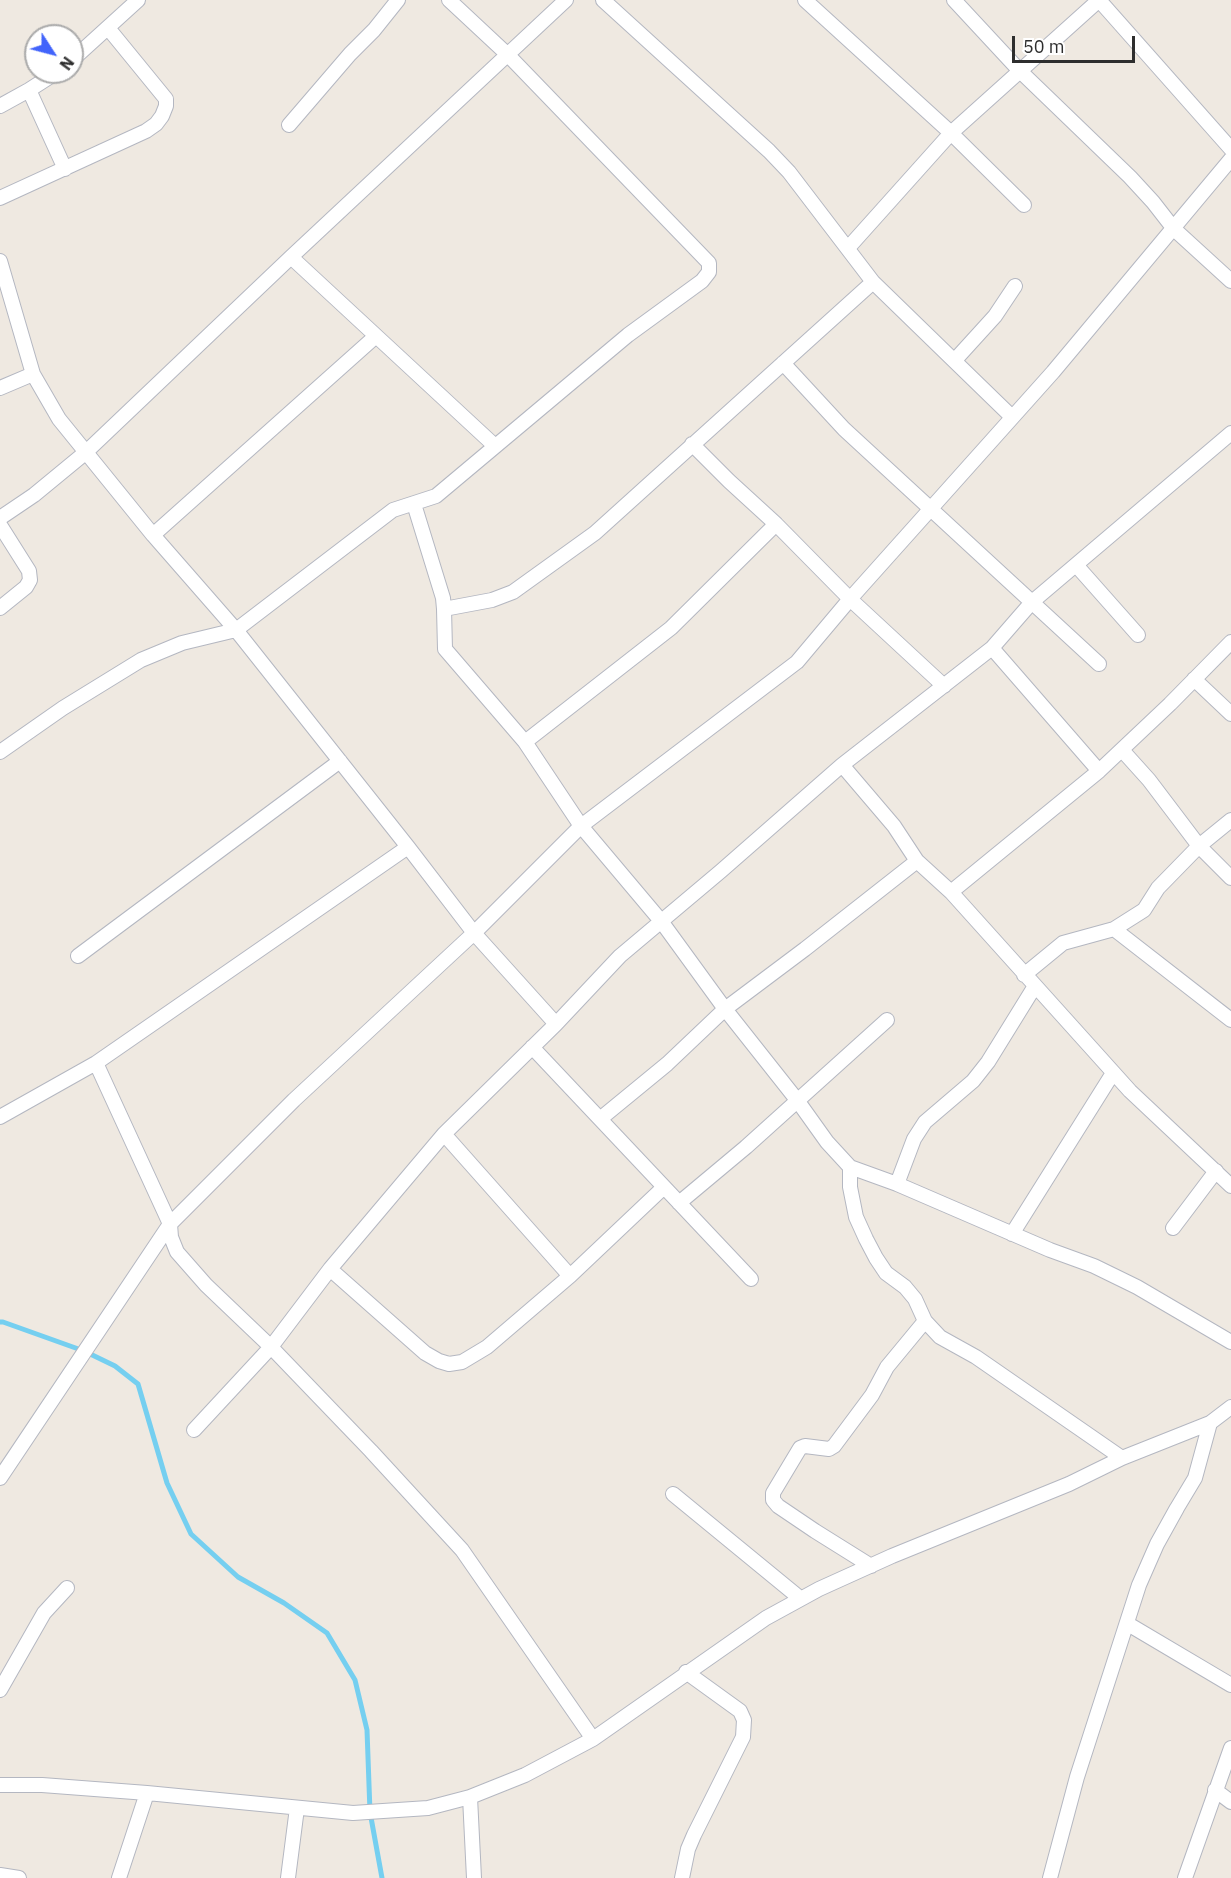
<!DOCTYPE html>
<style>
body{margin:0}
#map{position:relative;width:1231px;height:1878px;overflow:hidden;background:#efe9e1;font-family:"IBM Plex Sans",sans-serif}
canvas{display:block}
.north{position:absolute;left:24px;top:24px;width:60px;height:60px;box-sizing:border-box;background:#fff;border:2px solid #ababab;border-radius:50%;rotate:126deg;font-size:16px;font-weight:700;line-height:24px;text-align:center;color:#2e2e2e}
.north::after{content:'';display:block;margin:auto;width:21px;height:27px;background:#4264fb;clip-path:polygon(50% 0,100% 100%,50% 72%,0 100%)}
.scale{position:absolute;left:1012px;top:36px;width:123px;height:27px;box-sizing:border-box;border:3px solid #2e2e2e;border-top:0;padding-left:8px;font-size:18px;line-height:21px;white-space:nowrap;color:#2e2e2e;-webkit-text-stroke:4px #fff;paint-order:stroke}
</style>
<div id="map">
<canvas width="1231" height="1878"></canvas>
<div class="north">N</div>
<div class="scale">50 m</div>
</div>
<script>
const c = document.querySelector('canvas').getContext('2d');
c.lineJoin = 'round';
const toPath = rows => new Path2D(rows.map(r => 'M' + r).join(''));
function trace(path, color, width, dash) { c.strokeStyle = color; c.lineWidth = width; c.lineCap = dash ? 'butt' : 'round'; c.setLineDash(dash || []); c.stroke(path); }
trace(toPath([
 [0,1322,3,1322,84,1351,115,1366,138,1384,167,1483,191,1534,238,1577,284,1603,327,1633,355,1680,367,1730,370,1812,382,1878]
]), '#75cff0', 5);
const minor = toPath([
 [603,0,769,151,789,172,873,282,1012,417],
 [805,0,951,133,1024,205],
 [954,0,1019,70,1130,177,1153,202,1174,229,1231,281],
 [1099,0,1231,149],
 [72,60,138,0],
 [29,90,65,169],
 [0,106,29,90,57,72],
 [289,125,350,54,374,30,398,0],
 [0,198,146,131,156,124,162,116,166,106,166,99,108,28],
 [848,248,951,133,1099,0],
 [291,257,495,446],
 [0,261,33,374,59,419,153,535,236,630,408,847,474,933,556,1024],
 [955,360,995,316,1015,286],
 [783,363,844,429,1099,664],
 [0,388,33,374],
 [692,444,729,481,776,524,850,599,944,686],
 [414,504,443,598,444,609,492,600,513,592,595,533,873,282],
 [0,518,34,495,85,453,291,257,566,0],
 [776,524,671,628,525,742,581,826,661,921,725,1009,797,1100,827,1142,850,1167,897,1184,1050,1250,1094,1266,1137,1287,1231,1342],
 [0,525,29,571,30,580,26,587,0,608],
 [153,535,376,336],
 [1076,565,1138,635],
 [444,609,445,649,525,742],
 [992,648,1099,771],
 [1194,679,1231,714],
 [1122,750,1149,780,1199,846,1231,878],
 [0,752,63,708,141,660,182,643,236,630,393,510,436,496,628,335,702,281,709,272,709,263,508,55,449,0],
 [842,765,894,826,917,861,951,892,1130,1091,1231,1186],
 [951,892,1099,771,1170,704,1231,642],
 [1114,929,1231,1020],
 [78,956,340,761],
 [1024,975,1063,943,1114,929,1144,910,1158,888,1199,846,1231,820],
 [532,1047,751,1279],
 [96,1063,170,1224,171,1237,177,1252,206,1285,271,1347,371,1451,462,1550,593,1739],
 [0,1117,96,1063,408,847],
 [600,1119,667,1064,725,1009,805,949,917,861],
 [444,1134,570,1276],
 [850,1167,850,1187,856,1217,866,1239,876,1258,886,1273,905,1287,915,1299,925,1321,940,1337,976,1357,1122,1458],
 [897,1184,914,1139,925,1122,973,1081,988,1062,1035,986],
 [679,1203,746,1147,887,1020],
 [1173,1228,1216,1171],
 [1012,1234,1113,1073],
 [330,1269,425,1353,439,1361,449,1364,462,1362,487,1347,570,1276,664,1187],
 [194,1430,271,1347,330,1269,444,1134,556,1024,620,956,721,871,842,765,992,648,1032,602,1231,433],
 [0,1478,170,1224,294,1100,474,933,581,826,797,662,850,599,1053,372,1231,159],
 [673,1494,801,1599],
 [871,1566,815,1531,778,1506,773,1500,773,1493,800,1448,805,1446,829,1449,834,1446,872,1395,887,1367,925,1321],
 [1128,1624,1231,1685],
 [0,1690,44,1613,67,1588],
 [0,1785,42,1785,147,1793,353,1813,428,1808,470,1797,525,1775,593,1739,766,1618,819,1589,892,1556,1069,1484,1122,1458,1210,1423,1231,1407],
 [1215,1790,1231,1802],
 [470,1797,474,1878],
 [0,1875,19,1878],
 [119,1878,147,1793],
 [288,1878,297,1808],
 [682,1878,688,1849,694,1835,743,1737,744,1720,740,1711,686,1672],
 [1050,1878,1077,1777,1139,1585,1157,1544,1177,1508,1195,1478,1210,1423],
 [1185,1878,1231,1748]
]);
trace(minor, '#b4b7c1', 16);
trace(minor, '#fff', 14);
</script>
